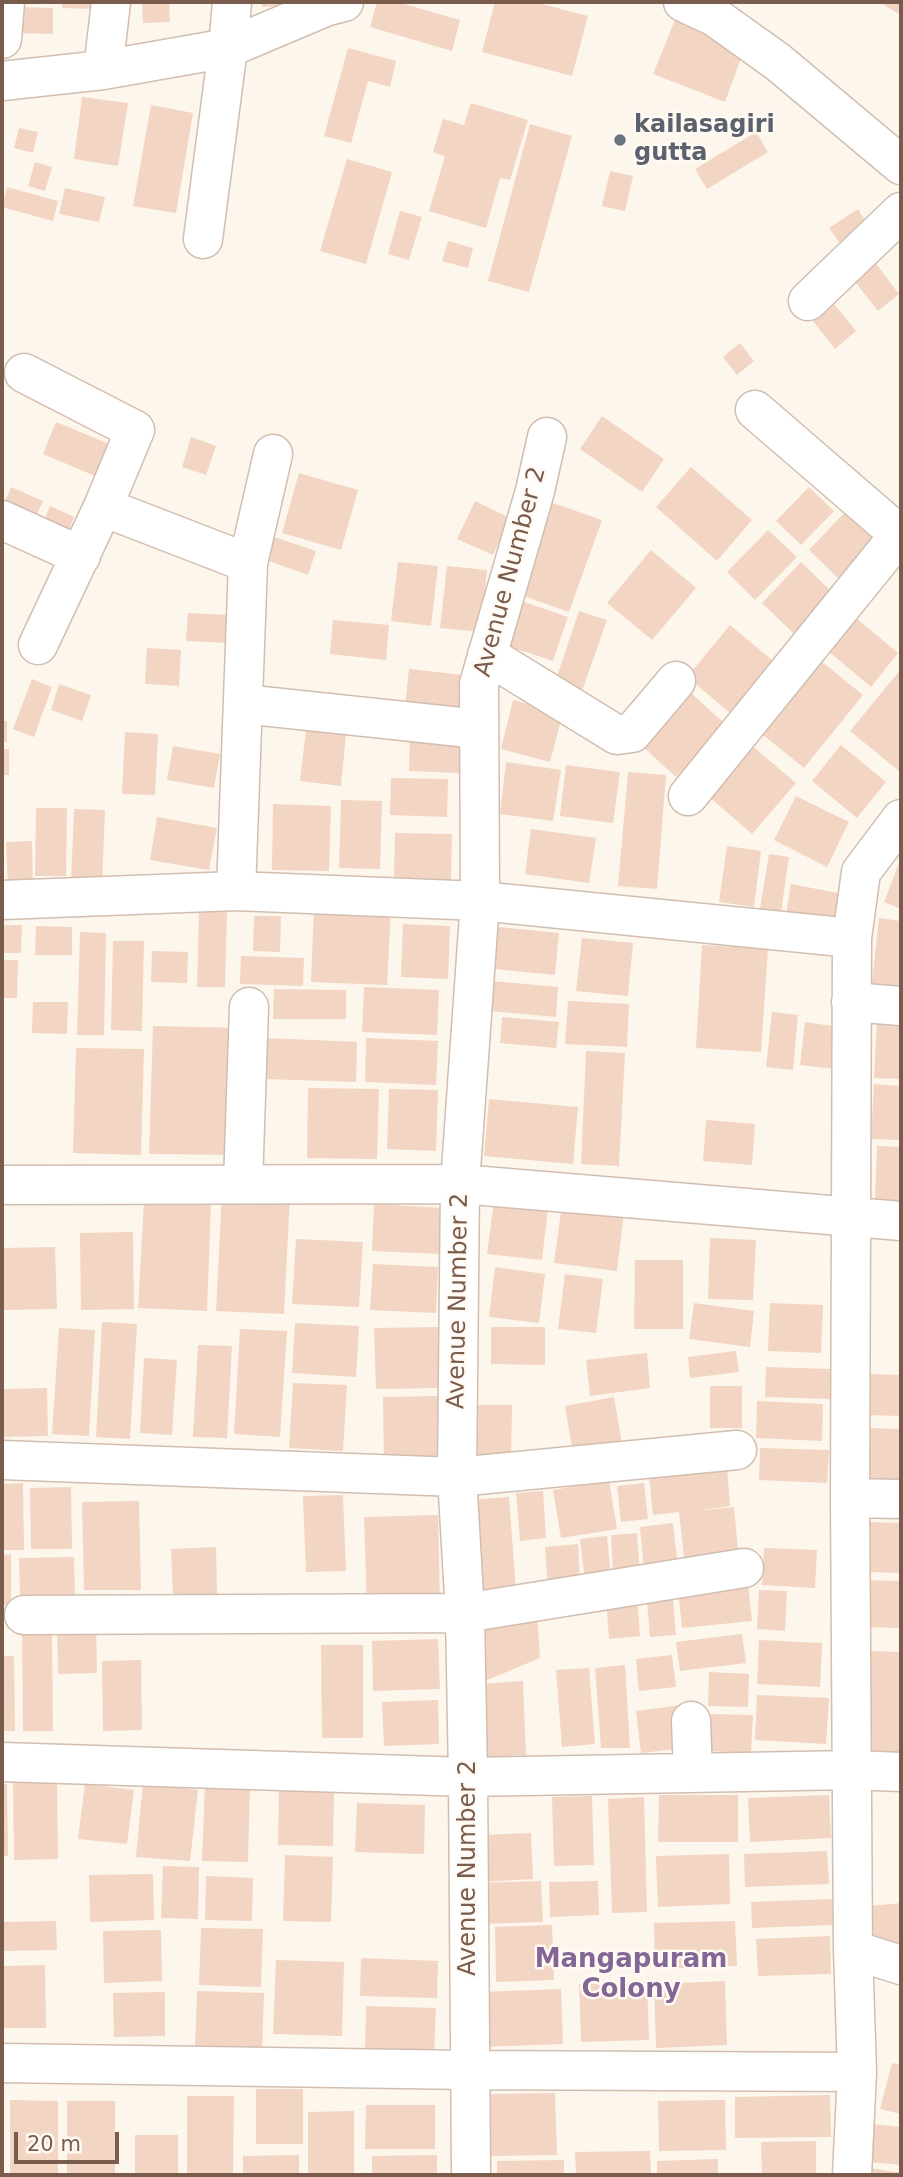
<!DOCTYPE html>
<style>
body{margin:0}
#map{position:relative;width:903px;height:2177px;overflow:hidden;background:#fdf6ec;font-family:"DejaVu Sans",sans-serif}
canvas{display:block}
.frame{position:absolute;inset:0;border:4px solid #7a5c4d;pointer-events:none}
.scale{position:absolute;left:14px;top:2132px;width:105px;height:32px;box-sizing:border-box;border:4px solid #7a5c4d;border-top:0;padding-left:9px;font-size:21px;line-height:24px;white-space:nowrap;color:#7a5c4d;-webkit-text-stroke:5px #fffaf3;paint-order:stroke}
</style>
<div id="map">
<canvas width="903" height="2177"></canvas>
<div class="frame"></div>
<div class="scale">20 m</div>
</div>
<script>
const c = document.querySelector('canvas').getContext('2d');
c.lineJoin = 'round';
function fill(path, color) { c.fillStyle = color; c.fill(path, 'evenodd'); }
const toPath = rows => new Path2D(rows.map(r => 'M' + r).join(''));
function trace(path, color, width, dash) { c.strokeStyle = color; c.lineWidth = width; c.lineCap = dash ? 'butt' : 'round'; c.setLineDash(dash || []); c.stroke(path); }
function write(font, color, halo, rows, align = 'center') {
  c.font = font + ' "DejaVu Sans",sans-serif'; c.lineWidth = 5; c.setLineDash([]); c.textBaseline = 'middle'; c.strokeStyle = halo; c.fillStyle = color; for (const [text, x, y, turn = 0] of rows) {
    c.save(); c.translate(x, y); c.rotate((+turn || 0) * Math.PI / 180); c.textAlign = isNaN(turn) ? turn : align; if (halo) c.strokeText(text, 0, 0); c.fillText(text, 0, 0); c.restore();
  }
}
fill(toPath([
 [62,2,97,2,97,9,62,8],
 [142,2,169,2,170,22,143,23],
 [262,2,303,2,303,5,262,7],
 [377,2,397,2,460,20,452,51,370,27],
 [495,2,534,2,588,16,572,76,482,52],
 [879,2,901,2,901,15],
 [15,7,53,8,53,34,14,33],
 [675,20,745,47,725,102,653,74],
 [348,48,396,61,390,87,368,81,351,143,324,136],
 [82,97,128,103,118,166,74,159],
 [471,103,528,120,510,180,500,178,486,228,429,211,445,156,433,152,443,119,464,125],
 [151,105,193,113,176,213,133,206],
 [530,124,572,136,529,292,488,281],
 [19,128,38,132,33,153,14,148],
 [756,132,768,152,707,189,695,169],
 [347,159,392,172,366,264,320,251],
 [35,162,52,167,45,191,28,186],
 [610,171,633,176,625,211,602,206],
 [7,187,58,201,53,221,2,207],
 [65,188,105,197,99,222,59,214],
 [858,209,871,230,843,248,829,228],
 [400,211,422,217,409,260,388,254],
 [448,241,473,248,468,268,442,261],
 [874,261,899,294,878,311,852,278],
 [834,304,856,331,835,349,813,321],
 [740,343,754,361,737,375,723,357],
 [602,416,664,459,642,492,580,449],
 [56,422,114,446,100,478,43,454],
 [191,437,216,446,206,475,182,467],
 [691,467,752,520,717,561,656,507],
 [299,473,358,490,341,550,282,533],
 [11,487,43,501,32,525,2,510],
 [809,487,834,511,801,545,776,521],
 [475,501,510,518,493,555,457,539],
 [550,502,602,520,569,612,518,594],
 [50,506,74,517,64,542,39,532],
 [846,511,880,544,843,583,809,550],
 [768,530,797,557,755,600,727,572],
 [274,537,316,551,308,575,266,560],
 [651,550,696,588,652,640,607,603],
 [398,562,438,566,431,626,391,621],
 [801,562,834,594,795,635,762,603],
 [447,566,487,570,481,632,440,628],
 [512,598,568,617,553,661,496,642],
 [579,611,607,620,582,691,555,682],
 [849,612,898,653,871,687,822,646],
 [188,613,231,615,230,643,186,641],
 [333,620,389,625,386,660,330,654],
 [730,625,778,665,735,717,687,677],
 [147,648,181,650,179,686,145,684],
 [816,657,863,695,804,768,757,730],
 [409,669,464,675,458,721,404,715],
 [901,669,901,768,899,771,850,731],
 [32,679,52,687,34,737,13,729],
 [59,684,91,695,82,721,51,710],
 [690,692,724,723,676,777,642,746],
 [513,700,563,713,550,762,501,749],
 [2,721,7,721,7,742,2,742],
 [306,730,346,734,341,786,300,781],
 [125,732,158,734,155,795,122,794],
 [410,733,460,735,459,773,409,771],
 [751,745,796,783,752,834,708,796],
 [841,745,886,782,857,818,812,781],
 [173,746,220,754,214,788,167,780],
 [2,749,9,749,9,775,2,775],
 [506,762,561,770,553,821,500,814],
 [566,765,620,772,613,823,560,816],
 [628,772,666,775,657,889,618,886],
 [391,778,448,779,447,817,390,815],
 [796,796,849,822,827,867,774,840],
 [341,800,382,801,380,869,339,868],
 [273,804,331,806,329,871,272,870],
 [36,808,67,808,66,876,35,876],
 [74,809,105,810,102,884,71,882],
 [157,817,217,828,209,870,150,860],
 [531,829,596,838,589,883,525,874],
 [395,833,452,834,451,880,394,879],
 [32,841,33,884,8,886,6,842],
 [727,846,761,851,754,907,719,902],
 [769,854,789,857,781,912,760,909],
 [901,858,901,909,884,902],
 [791,884,843,894,838,924,786,915],
 [314,905,391,908,387,985,311,982],
 [199,911,227,912,225,987,197,987],
 [254,916,281,916,280,952,253,951],
 [879,918,901,921,901,995,871,991],
 [403,924,450,926,448,979,401,977],
 [2,925,22,925,21,953,2,953],
 [36,926,72,927,72,955,35,955],
 [498,927,559,933,555,975,494,969],
 [80,932,106,933,104,1035,77,1035],
 [582,938,633,943,628,996,576,991],
 [113,941,144,941,142,1031,111,1030],
 [702,945,768,949,761,1052,696,1048],
 [152,951,188,952,187,983,151,982],
 [241,956,304,958,303,986,240,984],
 [2,960,18,960,17,998,2,998],
 [493,981,558,987,556,1017,490,1011],
 [364,987,439,990,437,1035,362,1032],
 [274,989,346,990,346,1019,273,1019],
 [568,1001,629,1004,627,1047,565,1044],
 [33,1002,68,1002,67,1034,32,1033],
 [772,1012,798,1015,793,1070,766,1067],
 [502,1017,559,1022,556,1048,500,1043],
 [877,1019,901,1020,901,1079,874,1078],
 [805,1022,839,1027,834,1069,800,1065],
 [153,1026,244,1028,241,1155,149,1154],
 [267,1038,357,1042,356,1082,265,1079],
 [366,1038,438,1041,436,1085,365,1082],
 [76,1048,144,1049,141,1155,73,1153],
 [586,1051,625,1053,619,1166,581,1164],
 [874,1084,901,1086,901,1140,871,1139],
 [308,1088,379,1089,377,1159,307,1158],
 [389,1089,438,1090,436,1151,387,1149],
 [489,1099,578,1107,573,1164,484,1156],
 [706,1120,755,1124,752,1165,703,1161],
 [877,1146,901,1147,901,1203,875,1202],
 [222,1192,290,1195,284,1314,216,1311],
 [144,1201,211,1204,207,1311,138,1308],
 [494,1201,548,1208,542,1260,487,1254],
 [374,1204,443,1208,440,1254,372,1251],
 [562,1204,624,1212,617,1271,554,1263],
 [133,1232,134,1309,81,1310,80,1233],
 [710,1238,756,1240,753,1300,708,1299],
 [296,1239,363,1242,359,1307,292,1304],
 [55,1247,57,1309,2,1310,2,1248],
 [635,1260,683,1260,683,1329,634,1329],
 [373,1264,438,1267,436,1313,370,1310],
 [495,1267,545,1274,539,1323,489,1317],
 [565,1274,603,1279,596,1333,558,1329],
 [694,1303,754,1311,750,1347,689,1339],
 [770,1303,823,1305,821,1353,768,1351],
 [102,1322,137,1324,130,1439,96,1437],
 [295,1323,359,1326,356,1377,292,1373],
 [438,1327,439,1388,376,1389,374,1328],
 [491,1327,545,1327,545,1365,491,1364],
 [59,1328,95,1330,89,1436,52,1434],
 [240,1329,287,1331,280,1437,234,1434],
 [198,1345,232,1346,227,1438,193,1437],
 [736,1351,739,1372,690,1378,688,1357],
 [647,1353,650,1388,590,1396,586,1360],
 [144,1358,177,1360,172,1435,140,1433],
 [766,1367,831,1369,830,1399,765,1397],
 [866,1374,901,1375,901,1416,865,1415],
 [293,1383,347,1385,343,1451,289,1448],
 [710,1386,742,1386,742,1428,710,1428],
 [47,1388,48,1436,2,1437,2,1389],
 [438,1396,439,1464,384,1466,383,1397],
 [614,1397,623,1450,574,1459,565,1406],
 [757,1401,823,1404,822,1441,756,1438],
 [473,1405,512,1405,511,1462,473,1462],
 [868,1428,901,1429,901,1481,866,1480],
 [760,1448,829,1450,827,1483,759,1480],
 [727,1467,730,1506,695,1511,734,1507,739,1561,685,1566,679,1512,653,1515,649,1476],
 [609,1480,617,1529,561,1538,553,1490],
 [23,1483,24,1550,2,1550,2,1484],
 [644,1483,648,1519,621,1522,617,1486],
 [71,1487,72,1549,31,1549,30,1488],
 [543,1491,546,1538,520,1541,516,1493],
 [343,1495,346,1571,306,1572,303,1496],
 [509,1497,516,1590,475,1594,469,1500],
 [139,1501,141,1590,84,1590,82,1502],
 [438,1515,440,1605,367,1608,364,1517],
 [869,1522,901,1523,901,1573,868,1572],
 [673,1523,678,1568,644,1571,640,1527],
 [637,1533,640,1573,613,1574,611,1535],
 [607,1536,611,1577,585,1581,580,1539],
 [578,1544,580,1585,548,1588,545,1547],
 [216,1547,217,1595,173,1597,171,1549],
 [764,1548,817,1550,815,1588,762,1585],
 [11,1554,11,1605,2,1605,2,1555],
 [74,1557,75,1596,20,1597,19,1558],
 [747,1573,752,1621,682,1628,677,1581],
 [861,1580,901,1581,901,1628,860,1627],
 [672,1588,676,1635,650,1637,646,1590],
 [759,1590,787,1591,785,1631,757,1629],
 [637,1594,640,1636,609,1639,606,1597],
 [537,1615,540,1658,478,1684,473,1619],
 [96,1622,97,1673,58,1674,57,1623],
 [22,1630,52,1630,53,1731,23,1731],
 [742,1634,746,1663,680,1671,676,1642],
 [438,1639,440,1689,373,1691,372,1641],
 [759,1640,822,1643,820,1687,757,1684],
 [321,1645,363,1645,363,1738,322,1738],
 [870,1651,901,1652,901,1759,867,1759],
 [672,1655,676,1687,639,1691,636,1659],
 [2,1656,14,1656,15,1731,2,1731],
 [141,1660,142,1730,103,1731,102,1661],
 [625,1665,630,1748,601,1748,595,1668],
 [589,1668,595,1744,562,1747,556,1670],
 [709,1672,749,1674,748,1707,708,1706],
 [523,1681,526,1755,482,1757,478,1684],
 [757,1695,829,1698,826,1744,755,1740],
 [438,1700,439,1744,384,1746,382,1702],
 [681,1705,686,1748,641,1753,636,1711],
 [707,1714,753,1715,751,1753,706,1751],
 [57,1781,58,1859,14,1860,13,1782],
 [143,1782,198,1790,190,1861,136,1857],
 [205,1782,250,1784,248,1862,202,1861],
 [2,1784,7,1784,8,1856,2,1856],
 [85,1784,134,1790,127,1844,78,1839],
 [279,1788,334,1789,333,1846,278,1845],
 [659,1795,738,1795,738,1842,658,1842],
 [829,1795,831,1838,750,1842,748,1798],
 [592,1796,594,1865,554,1866,552,1797],
 [644,1797,647,1912,612,1913,608,1799],
 [357,1803,425,1805,424,1854,355,1852],
 [531,1833,533,1879,479,1882,477,1835],
 [827,1851,829,1884,745,1887,744,1854],
 [729,1854,730,1904,658,1907,656,1856],
 [285,1855,333,1857,331,1922,283,1921],
 [163,1866,199,1867,198,1919,161,1918],
 [153,1874,154,1920,90,1922,89,1875],
 [206,1876,253,1878,252,1921,205,1920],
 [541,1881,543,1922,478,1924,477,1883],
 [598,1881,599,1915,550,1917,549,1882],
 [832,1899,833,1925,752,1928,751,1902],
 [901,1903,901,1947,875,1949,871,1906],
 [56,1921,57,1950,2,1951,2,1922],
 [735,1921,737,1966,655,1969,654,1923],
 [552,1925,554,1980,496,1982,495,1927],
 [201,1928,263,1929,261,1987,199,1985],
 [161,1930,162,1981,104,1983,103,1931],
 [830,1936,831,1974,758,1976,756,1939],
 [361,1958,438,1961,437,1998,360,1996],
 [276,1960,344,1962,342,2036,273,2034],
 [45,1965,46,2028,2,2028,2,1966],
 [725,1981,727,2045,656,2048,654,1984],
 [647,1982,649,2040,581,2042,579,1984],
 [561,1989,563,2044,481,2047,480,1992],
 [197,1991,264,1993,262,2051,195,2049],
 [165,1992,165,2036,114,2037,113,1993],
 [366,2006,436,2008,434,2054,365,2052],
 [892,2063,901,2065,901,2114,880,2109],
 [256,2089,303,2089,303,2144,256,2144],
 [555,2093,557,2155,491,2156,491,2094],
 [830,2095,831,2137,735,2138,735,2097],
 [187,2096,234,2096,233,2175,187,2175],
 [10,2100,58,2101,58,2175,10,2175],
 [725,2100,726,2150,659,2151,658,2101],
 [67,2101,115,2101,115,2175,67,2175],
 [366,2105,435,2105,435,2149,365,2149],
 [354,2111,354,2175,308,2175,308,2112],
 [872,2124,901,2127,901,2165,869,2162],
 [135,2135,178,2135,178,2175,135,2175],
 [816,2141,816,2175,762,2175,761,2142],
 [650,2151,651,2175,576,2175,575,2152],
 [299,2155,299,2175,243,2175,243,2156],
 [437,2155,437,2175,372,2175,372,2156],
 [718,2159,718,2175,657,2175,657,2161],
 [564,2160,564,2175,497,2175,497,2161],
 [870,2168,901,2173,901,2175,869,2175]
]), '#f3d5c3');
const minor = toPath([
 [683,2,715,17,778,62,901,165],
 [2,39,5,2],
 [103,70,111,2],
 [2,81,103,70,228,48,325,7,344,2],
 [203,239,228,48,232,2],
 [808,301,901,212],
 [24,373,135,430,103,507],
 [755,410,900,535],
 [2,520,81,556],
 [38,645,103,507,248,563],
 [487,655,617,735,632,733,676,681],
 [243,704,479,729],
 [688,796,901,533],
 [236,891,248,563,273,454],
 [2,900,236,891,480,901,852,938],
 [851,1002,901,1006],
 [243,1184,249,1007],
 [2,1185,460,1184,901,1221],
 [2,1460,457,1477,737,1450],
 [850,1498,901,1499],
 [24,1615,465,1613,744,1568],
 [691,1721,693,1773],
 [2,1762,468,1777,852,1770,901,1772],
 [853,1950,901,1965],
 [2,2063,470,2070,857,2072],
 [471,2175,468,1777,465,1613,457,1477,460,1184,480,901,479,684,535,491,547,437],
 [852,2175,857,2072,853,1950,850,1498,852,938,861,872,901,819]
]);
trace(minor, '#d1beb0', 41);
trace(minor, '#fff', 38);
for (const [x, y, r, color] of [
 [620,140,7,"#6b7280"]
]) { const dot = new Path2D(); dot.arc(x, y, r, 0, 2 * Math.PI); c.fillStyle = color; c.fill(dot); trace(dot, '#fffaf3', 2.5); }
write('bold 24px', '#5b616d', '#fffaf3', [
 ["kailasagiri",634,126],
 ["gutta",634,154]
], 'left');
write('24px', '#7a5c4d', '#fffaf3', [
 ["Avenue Number 2",511,572,-75],
 ["Avenue Number 2",459,1301,-89],
 ["Avenue Number 2",469,1868,-90]
]);
write('bold 26px', '#846695', '#fffaf3', [
 ["Mangapuram",631,1960],
 ["Colony",631,1990]
]);
</script>
